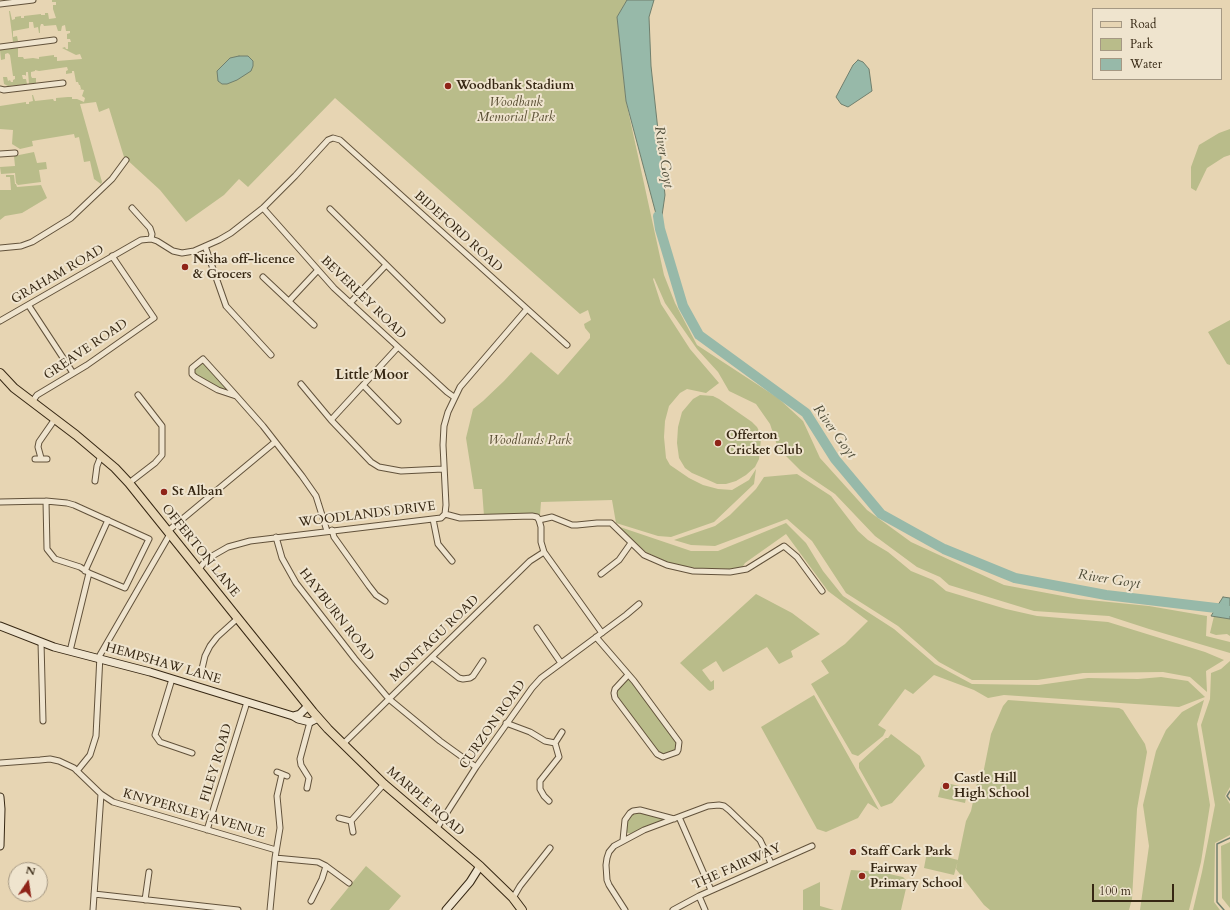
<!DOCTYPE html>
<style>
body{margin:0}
#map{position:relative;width:1230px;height:910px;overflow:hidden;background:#e7d5b3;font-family:Cardo,serif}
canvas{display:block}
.legend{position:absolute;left:1092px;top:8px;width:130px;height:72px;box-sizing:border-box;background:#efe4ce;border:1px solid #a59883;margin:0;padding:5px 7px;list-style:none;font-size:12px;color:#362713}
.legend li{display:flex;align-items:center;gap:8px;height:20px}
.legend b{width:20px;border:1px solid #a59883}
.north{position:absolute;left:8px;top:862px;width:40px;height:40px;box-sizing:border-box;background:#efe4ce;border:1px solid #a59883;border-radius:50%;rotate:13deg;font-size:11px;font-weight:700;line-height:16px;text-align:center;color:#362713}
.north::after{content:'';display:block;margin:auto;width:14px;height:18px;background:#8f2418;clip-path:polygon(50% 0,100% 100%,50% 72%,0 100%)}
.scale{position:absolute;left:1092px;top:884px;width:82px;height:18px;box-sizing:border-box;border:2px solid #362713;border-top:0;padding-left:5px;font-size:12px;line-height:14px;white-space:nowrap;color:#362713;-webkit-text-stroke:3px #efe4ce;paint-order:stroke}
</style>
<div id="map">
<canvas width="1230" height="910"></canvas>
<ul class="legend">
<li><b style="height:5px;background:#e7d5b3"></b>Road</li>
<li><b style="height:11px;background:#b9bc8a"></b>Park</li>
<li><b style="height:11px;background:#97b9a9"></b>Water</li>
</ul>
<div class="north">N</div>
<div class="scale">100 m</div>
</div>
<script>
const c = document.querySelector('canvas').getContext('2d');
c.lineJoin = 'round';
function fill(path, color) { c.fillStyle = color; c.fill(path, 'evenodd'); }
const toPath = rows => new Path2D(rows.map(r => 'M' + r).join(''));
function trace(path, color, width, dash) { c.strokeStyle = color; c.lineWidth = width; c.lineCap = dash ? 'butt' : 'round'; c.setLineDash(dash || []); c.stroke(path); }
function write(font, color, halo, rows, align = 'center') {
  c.font = font + ' Cardo,serif'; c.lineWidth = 4; c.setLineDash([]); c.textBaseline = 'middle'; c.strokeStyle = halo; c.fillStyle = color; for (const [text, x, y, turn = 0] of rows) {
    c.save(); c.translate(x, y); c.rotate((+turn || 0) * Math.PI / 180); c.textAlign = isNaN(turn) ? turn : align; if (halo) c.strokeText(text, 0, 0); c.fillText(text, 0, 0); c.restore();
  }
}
fill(toPath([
 [52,0,627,0,617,17,626,101,664,275,675,303,697,345,778,398,803,421,820,458,867,510,911,542,1004,585,1079,599,1149,606,1207,616,1206,636,1230,642,1230,653,1149,629,1109,616,1034,611,949,585,940,577,917,567,875,536,835,494,801,471,778,448,770,424,756,404,729,391,718,372,697,349,665,303,654,278,653,279,661,304,690,349,719,383,706,393,687,389,680,393,669,406,665,421,664,437,666,458,670,465,689,478,703,485,718,489,732,490,749,480,756,469,754,484,714,522,671,537,658,536,616,523,612,500,541,502,540,515,484,516,482,489,474,489,466,438,473,409,483,401,504,381,531,352,558,375,590,338,590,334,585,328,584,324,591,320,588,310,580,314,335,98,248,187,239,179,224,195,186,222,160,190,124,157,109,108,99,112,96,102,80,104,102,182,101,184,94,179,90,161,84,162,79,137,75,138,74,134,32,141,33,146,20,149,12,144,13,130,0,129,0,106,26,102,26,104,29,104,29,102,33,101,32,95,33,95,35,101,53,99,54,101,56,101,56,98,68,97,72,97,72,99,77,99,84,102,85,98,82,96,84,90,79,89,81,89,80,85,79,85,78,82,76,82,74,71,72,71,72,73,66,74,66,71,68,70,67,67,39,71,35,70,35,71,31,72,31,76,32,78,36,78,36,83,29,84,28,72,26,72,26,76,25,75,22,75,23,79,26,79,27,84,8,86,4,84,3,77,7,77,8,81,10,80,11,82,13,82,13,80,15,79,15,76,13,76,10,55,8,53,5,54,5,59,1,60,0,50,18,48,18,57,23,57,24,59,33,58,39,59,39,57,54,55,54,57,57,57,57,61,82,59,80,54,76,55,62,48,65,47,66,49,68,49,68,42,71,42,70,39,67,39,67,34,70,33,70,31,66,31,65,25,62,26,61,31,58,31,56,25,44,26,43,24,41,24,40,27,40,33,39,33,38,27,34,28,33,22,29,22,29,28,13,31,13,37,17,36,18,41,13,42,9,11,10,11,12,20,15,19,15,17,21,16,21,18,24,18,24,16,41,14,41,15,45,15,45,13,48,13,49,19,56,18,53,9,53,5,56,5,56,2,52,2],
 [1230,129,1230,155,1224,157,1207,168,1196,191,1191,188,1191,167,1199,145,1219,133],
 [34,152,37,163,46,162,47,169,39,170,41,182,18,185,16,183,15,173,1,174,0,167,15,166,14,156],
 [6,175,14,175,15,184,16,184,17,187,41,185,47,198,22,213,5,216,0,220,0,190,11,190,10,177,6,177],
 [1230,320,1230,365,1227,364,1208,332],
 [203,359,236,396,195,377,192,368],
 [700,395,713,396,719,399,752,422,757,427,760,433,761,439,759,459,755,467,746,475,736,481,726,484,717,484,706,479,692,473,685,468,679,458,677,443,678,427,682,412,693,399],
 [797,474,831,496,858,531,868,540,888,552,911,571,933,580,946,591,1006,609,1037,616,1108,622,1205,652,1224,660,1206,671,1207,692,1190,677,1163,672,1083,673,1037,680,972,680,939,662,898,626,846,593,812,541,787,519,715,546,691,545,674,540,715,526,730,515,756,489,764,477],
 [786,523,806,543,823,571,843,596,894,629,935,664,972,684,1039,685,1088,678,1138,679,1161,677,1188,681,1205,697,1179,707,1004,695,988,698,974,690,934,675,913,694,905,689,878,725,886,730,883,736,858,756,852,754,811,684,829,673,821,661,845,644,868,621,828,591,786,534,745,563,742,568,729,569,695,568,669,563,646,552,617,526,691,551,718,551],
 [756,594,792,613,820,634,791,651,793,657,779,664,767,647,723,672,716,661,702,670,711,682,714,680,714,689,710,691,708,690,680,663],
 [1214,616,1230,619,1230,636,1227,634,1216,635,1210,633],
 [1230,661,1230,787,1225,796,1230,804,1230,835,1215,843,1214,902,1220,910,1193,910,1202,872,1215,805,1201,725,1210,699,1211,673,1221,669],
 [628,675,679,742,678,750,660,757,615,698,615,689],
 [814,695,879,810,868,803,858,818,826,832,817,829,761,727],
 [1008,700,1119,708,1123,710,1145,744,1147,752,1137,809,1132,899,1129,910,990,910,984,905,956,869,966,821,971,811,977,783,981,784,991,734,1003,706],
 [1204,700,1197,724,1210,805,1201,862,1189,910,1140,910,1149,846,1143,805,1156,751,1166,730,1182,712],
 [891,734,920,756,925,766,892,803,881,807,859,768,859,763,886,738,888,738],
 [942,782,968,788,965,803,938,797],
 [638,812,663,817,663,821,631,834,625,832,626,822,631,815],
 [1230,842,1230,908,1222,898,1221,846],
 [927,852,958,860,954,875,924,868],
 [366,866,401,896,389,910,330,910],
 [851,870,880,872,903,877,906,880,907,884,901,910,841,910],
 [820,882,820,906,834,910,803,910,803,890]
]), '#b9bc8a');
const water = toPath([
 [627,0,654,0,649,17,651,66,665,195,660,229,626,101,617,17,627,0],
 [239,56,248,56,253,61,253,66,251,71,237,80,227,84,222,84,218,81,217,71,230,58,239,56],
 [858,60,863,62,869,69,872,91,848,107,841,104,836,97,853,65,858,60],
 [1223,597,1230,598,1230,619,1211,616,1223,597]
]);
fill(water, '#97b9a9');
trace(water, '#707f6d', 1);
trace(toPath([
 [1230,791,1227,796,1230,800],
 [1224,910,1217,902,1217,844,1230,838]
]), '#707f6d', 1.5);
trace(toPath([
 [658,216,660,229,683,306,699,335,806,413,835,459,881,514,944,549,1015,578,1106,595,1216,608,1230,611]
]), '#97b9a9', 10);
const street = toPath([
 [0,4,33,0],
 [0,47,54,40],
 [0,89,4,90,63,83],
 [0,154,15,153],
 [132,208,150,228,152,234,151,239],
 [263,208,334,288,447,392,454,397],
 [330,209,442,320],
 [205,246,226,306,271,355],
 [0,248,21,246,32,242,71,218,112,179,126,160],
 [263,277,314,325],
 [289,301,318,270],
 [350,303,386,265],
 [29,306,73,373],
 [0,321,141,240,151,239,157,241,173,251,182,253,194,251,219,240,231,233,263,208,295,176,328,140,333,138,340,140,567,345],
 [301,384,331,420,371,462,379,467,401,471,443,469],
 [363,385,398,421],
 [236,396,218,390,195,377,192,374,192,368,203,359,232,391,263,426,302,476,316,496,327,531],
 [32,402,37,395,87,365,154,318,112,256],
 [331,420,398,347],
 [41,458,38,447,39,442,55,419],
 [35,459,47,459],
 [95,481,97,466,101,456],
 [129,483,155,463,162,455,162,426,138,395],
 [46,501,67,503,74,505,149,539,125,588,89,573,80,567,55,559,47,549,46,501],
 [0,502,46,501],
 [445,514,446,505,443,445,444,426,448,412,460,387,527,309],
 [445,514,460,518,532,516,537,517,539,520],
 [433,519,438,544,452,561],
 [539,520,552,517,572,525,577,525,597,523,611,523,644,555,667,565,693,571,730,572,747,569,784,546,797,557,822,591],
 [539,520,541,527,541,542,544,552,602,633],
 [332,530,334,537,369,586,376,595,385,601],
 [168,531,275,442],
 [276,537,282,558,296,583,355,659,389,699,440,741,476,767],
 [198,570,207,559,228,547,250,541,441,518,445,514],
 [85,571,108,520],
 [601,574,619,560,631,543],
 [537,628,561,663],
 [596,637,634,681,679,742,678,750,677,752,663,757,657,754,615,698,614,693,615,689,628,675],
 [41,642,43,721],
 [70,651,89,573],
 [432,657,459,678,463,679,470,678,473,676,483,661],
 [201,673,205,656,210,646,217,637,238,618],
 [172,679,155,735,160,742,192,753],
 [506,723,530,732,545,741,555,743,559,757,540,781,540,789,544,796,549,801],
 [555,743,562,732],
 [343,744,530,561,544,552],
 [0,763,40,760,50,759,59,761,74,768,101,794,113,802,276,850],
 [77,771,90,755,96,736,100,655,170,534],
 [277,772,287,776],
 [307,788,309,778,301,765,300,759,310,722],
 [679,817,711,890],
 [339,818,351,821,353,832],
 [351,821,384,784],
 [437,828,476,767,532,688,541,678,626,615,639,604],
 [207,830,247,702],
 [623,840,625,820,630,813,633,811,640,810,674,819],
 [275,858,318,862,326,866,349,883],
 [94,894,238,910],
 [699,896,705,910],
 [513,898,520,886,550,848],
 [145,900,149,872],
 [311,901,322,879,326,866],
 [93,910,101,794],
 [270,910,275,858,280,828,277,796,282,774],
 [625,910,609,885,607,880,606,865,607,858,609,852,614,846,644,830,708,806,719,805,724,806,729,810,760,840,771,863],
 [673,910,699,896,812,846]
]);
const secondary = toPath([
 [0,626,54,647,150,672,293,716,298,719,310,722,318,718],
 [293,716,300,714,308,706],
 [0,797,1,809,0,846],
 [446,910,470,882,480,866]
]);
const primary = toPath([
 [0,373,14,388,76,435,115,468,129,483,313,712,328,729,384,784,480,866,513,898,522,910]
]);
trace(street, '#62523b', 7);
trace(secondary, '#362713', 9);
trace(primary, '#362713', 10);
trace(street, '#efe4ce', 5);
trace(secondary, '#efe4ce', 7);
trace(primary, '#e7d5b3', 8);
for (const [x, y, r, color] of [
 [448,86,4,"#8f2418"],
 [185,267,4,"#8f2418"],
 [718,443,4,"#8f2418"],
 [164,492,4,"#8f2418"],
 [946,786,4,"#8f2418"],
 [853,852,4,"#8f2418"],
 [862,876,4,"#8f2418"]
]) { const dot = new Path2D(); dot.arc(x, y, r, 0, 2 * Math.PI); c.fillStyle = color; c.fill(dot); trace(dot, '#efe4ce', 1.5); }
write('bold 13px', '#362713', '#efe4ce', [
 ["Woodbank Stadium",456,86],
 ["Nisha off-licence",193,260],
 ["& Grocers",193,275],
 ["Offerton",726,436],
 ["Cricket Club",726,451],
 ["St Alban",172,492],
 ["Castle Hill",954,779],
 ["High School",954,794],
 ["Staff Cark Park",861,852],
 ["Fairway",870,869],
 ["Primary School",870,884]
], 'left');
write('italic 13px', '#574c31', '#efe4ce', [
 ["Woodbank",516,103],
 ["Memorial Park",516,118],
 ["Woodlands Park",530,441]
]);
write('13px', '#362713', '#efe4ce', [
 ["BIDEFORD ROAD",458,232,42],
 ["GRAHAM ROAD",58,275,-30],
 ["BEVERLEY ROAD",363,298,44],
 ["GREAVE ROAD",86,350,-34],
 ["WOODLANDS DRIVE",367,515,-7],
 ["OFFERTON LANE",200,551,51],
 ["HAYBURN ROAD",336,615,52],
 ["MONTAGU ROAD",435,639,-44],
 ["HEMPSHAW LANE",163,664,16],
 ["CURZON ROAD",493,725,-55],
 ["FILEY ROAD",217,763,-73],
 ["MARPLE ROAD",425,802,41],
 ["KNYPERSLEY AVENUE",194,814,16],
 ["THE FAIRWAY",737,867,-24]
]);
write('italic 14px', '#4e4c38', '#efe4ce', [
 ["River Goyt",663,157,81],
 ["River Goyt",834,432,54],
 ["River Goyt",1109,580,9]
]);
write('bold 14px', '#362713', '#efe4ce', [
 ["Little Moor",372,376]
]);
</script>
